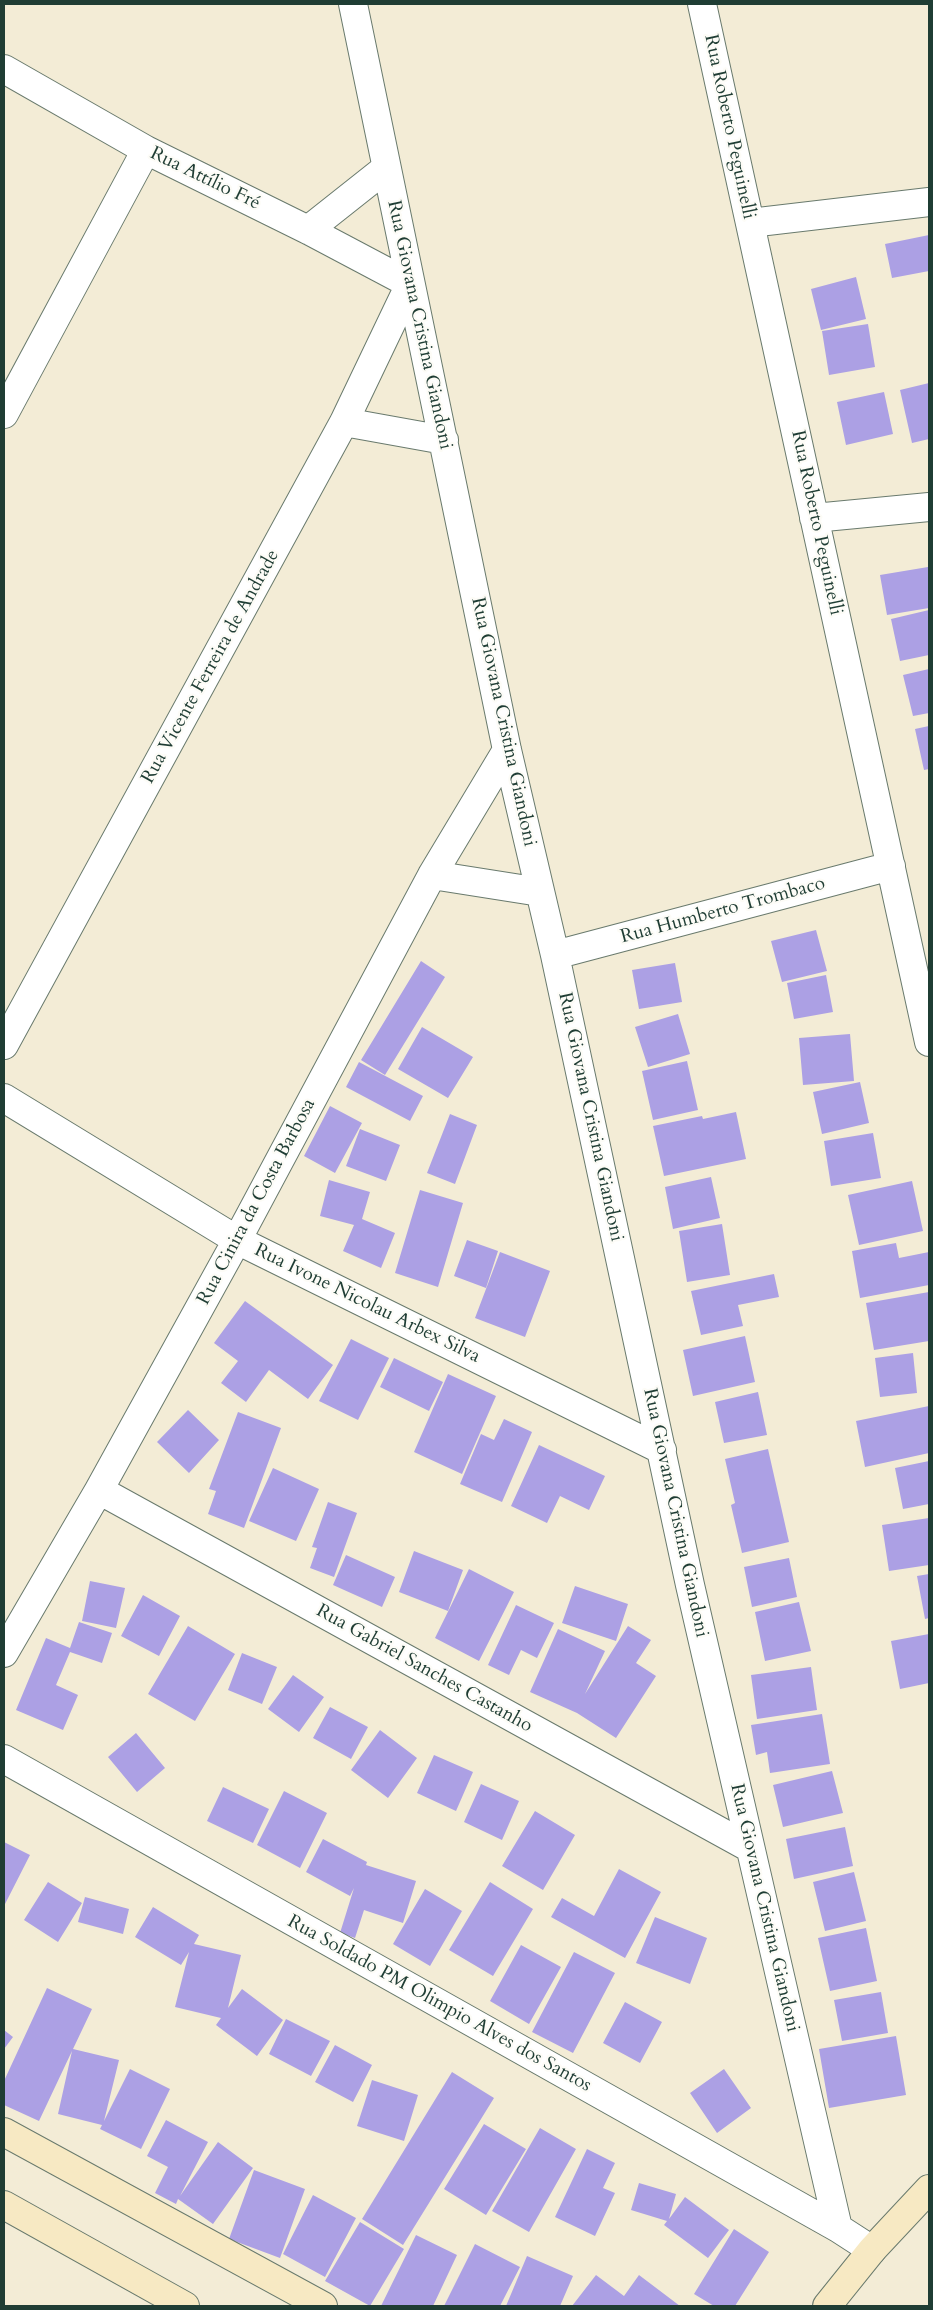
<!DOCTYPE html>
<meta charset="utf-8">
<style>
body{margin:0}
#map{position:relative;width:933px;height:2310px;overflow:hidden;background:#f3ecd6;font-family:Cardo,serif}
canvas{display:block}
.frame{position:absolute;inset:0;border:5px solid #1f3d34;pointer-events:none}
</style>
<div id="map">
<canvas width="933" height="2310"></canvas>
<div class="frame"></div>
</div>
<script>
const c = document.querySelector('canvas').getContext('2d');
c.lineJoin = 'round';
function fill(path, color) { c.fillStyle = color; c.fill(path, 'evenodd'); }
const toPath = rows => new Path2D(rows.map(r => 'M' + r).join(''));
function trace(path, color, width, dash) { c.strokeStyle = color; c.lineWidth = width; c.lineCap = dash ? 'butt' : 'round'; c.setLineDash(dash || []); c.stroke(path); }
function write(font, color, halo, rows, align = 'center') {
  c.font = font + ' Cardo,serif'; c.lineWidth = 4.5; c.setLineDash([]); c.textBaseline = 'middle'; c.strokeStyle = halo; c.fillStyle = color; for (const [text, x, y, turn = 0] of rows) {
    c.save(); c.translate(x, y); c.rotate((+turn || 0) * Math.PI / 180); c.textAlign = isNaN(turn) ? turn : align; if (halo) c.strokeText(text, 0, 0); c.fillText(text, 0, 0); c.restore();
  }
}
fill(toPath([
 [929,235,929,271,892,278,885,244],
 [856,277,866,319,821,330,811,289],
 [868,324,875,367,829,375,822,331],
 [929,383,929,439,912,443,900,390],
 [884,392,893,434,846,445,837,402],
 [928,567,929,608,887,615,880,575],
 [929,610,929,655,900,661,891,619],
 [929,669,929,713,913,716,903,675],
 [929,726,929,769,924,770,915,729],
 [816,930,827,971,782,982,771,941],
 [421,961,445,977,385,1075,361,1060],
 [675,963,682,1002,639,1009,632,970],
 [826,975,833,1012,794,1019,787,983],
 [678,1014,690,1054,648,1067,635,1027],
 [422,1027,473,1057,448,1098,398,1069],
 [850,1034,854,1081,803,1085,799,1038],
 [687,1061,698,1110,653,1120,642,1071],
 [359,1062,423,1096,410,1121,346,1087],
 [860,1082,869,1123,822,1134,813,1092],
 [330,1106,362,1123,335,1173,304,1156],
 [736,1112,746,1159,664,1176,653,1126,702,1116,703,1119],
 [450,1114,477,1125,455,1184,427,1173],
 [360,1129,400,1145,386,1181,346,1166],
 [873,1133,881,1178,831,1186,824,1141],
 [711,1177,720,1218,673,1229,665,1187],
 [329,1180,370,1192,362,1219,395,1233,381,1268,343,1251,354,1225,320,1216],
 [912,1181,923,1231,859,1245,848,1195],
 [420,1190,463,1203,438,1287,395,1273],
 [722,1224,730,1275,687,1282,679,1231],
 [467,1240,498,1251,486,1288,454,1276],
 [896,1243,899,1258,929,1252,929,1285,860,1298,852,1251],
 [500,1252,550,1271,525,1337,475,1318],
 [774,1274,779,1297,738,1305,743,1326,701,1335,691,1291],
 [929,1292,929,1341,874,1350,866,1303],
 [245,1301,333,1365,308,1399,269,1370,246,1402,221,1383,238,1361,214,1343],
 [745,1336,755,1382,693,1396,683,1350],
 [351,1339,389,1358,358,1420,319,1401],
 [913,1353,917,1393,880,1397,875,1358],
 [394,1358,443,1382,429,1411,380,1387],
 [448,1374,496,1396,462,1474,414,1452],
 [758,1392,767,1435,724,1443,715,1402],
 [929,1406,929,1453,865,1467,856,1421],
 [188,1410,219,1440,189,1473,157,1442],
 [238,1412,281,1428,244,1528,208,1514,216,1491,209,1489],
 [504,1419,532,1432,502,1502,460,1484,481,1434,494,1440],
 [539,1445,605,1476,589,1510,560,1496,547,1523,511,1506],
 [768,1449,789,1542,742,1553,731,1505,735,1503,725,1459],
 [929,1461,929,1504,903,1509,895,1468],
 [273,1468,319,1489,296,1541,249,1521],
 [328,1502,357,1513,334,1577,310,1568,317,1548,312,1547],
 [929,1518,929,1565,889,1571,882,1525],
 [414,1551,463,1570,448,1611,399,1592],
 [346,1555,395,1577,382,1607,333,1585],
 [789,1558,797,1597,752,1607,744,1567],
 [469,1569,514,1592,479,1661,435,1638],
 [929,1574,929,1618,925,1619,917,1576],
 [90,1581,125,1588,116,1628,82,1621],
 [575,1586,628,1604,616,1641,562,1623],
 [143,1595,180,1616,159,1656,121,1636],
 [799,1602,811,1651,765,1661,755,1612],
 [516,1605,554,1623,537,1658,521,1650,509,1675,488,1665],
 [79,1622,112,1633,102,1663,70,1652,56,1685,78,1695,63,1730,16,1710,46,1638,70,1648],
 [188,1626,235,1654,195,1721,148,1694],
 [628,1626,651,1640,636,1663,656,1676,616,1738,577,1713,530,1692,558,1629,605,1651,585,1694],
 [929,1634,929,1683,900,1689,891,1641],
 [242,1653,277,1667,262,1704,228,1690],
 [811,1667,817,1710,757,1719,751,1675],
 [293,1675,324,1697,299,1732,268,1709],
 [330,1707,368,1727,351,1759,313,1738],
 [822,1714,830,1764,770,1773,767,1752,756,1755,751,1725],
 [380,1730,417,1758,388,1798,351,1770],
 [136,1733,165,1768,137,1792,108,1757],
 [434,1755,473,1772,456,1811,417,1793],
 [832,1771,843,1813,783,1827,773,1785],
 [481,1784,519,1801,502,1840,464,1822],
 [223,1787,269,1809,253,1843,207,1821],
 [284,1791,327,1813,300,1868,257,1845],
 [535,1811,575,1835,543,1890,502,1866],
 [845,1827,853,1866,794,1879,786,1839],
 [323,1839,367,1862,366,1865,416,1881,403,1923,364,1910,355,1938,340,1933,354,1888,350,1896,306,1872],
 [4,1842,30,1855,4,1906],
 [619,1869,661,1892,625,1958,551,1917,562,1898,594,1916],
 [854,1872,866,1921,825,1931,813,1882],
 [48,1882,82,1903,58,1942,24,1920],
 [490,1882,533,1909,493,1976,449,1950],
 [425,1889,462,1911,430,1966,393,1944],
 [85,1897,129,1909,123,1934,78,1922],
 [153,1907,199,1935,194,1944,241,1955,228,2008,242,1989,283,2020,257,2056,216,2025,221,2018,175,2007,189,1952,181,1965,135,1937],
 [655,1917,707,1938,690,1984,636,1963],
 [866,1928,877,1981,830,1991,818,1938],
 [521,1945,561,1967,529,2024,490,2001],
 [574,1952,615,1973,573,2053,532,2032],
 [47,1988,92,2009,73,2049,119,2060,104,2121,130,2069,170,2089,141,2149,100,2129,102,2125,58,2114,72,2051,39,2121,4,2105,4,2081],
 [881,1992,888,2033,842,2041,834,2000],
 [625,2002,662,2022,640,2063,603,2043],
 [286,2019,330,2041,311,2076,269,2054],
 [4,2030,13,2037,4,2049],
 [896,2036,906,2095,829,2108,819,2049],
 [335,2045,372,2065,353,2102,315,2082],
 [724,2069,751,2108,717,2133,690,2093],
 [452,2072,494,2098,403,2245,362,2219],
 [372,2080,418,2095,404,2141,357,2126],
 [166,2120,208,2142,180,2196,218,2142,253,2168,213,2224,178,2199,176,2204,155,2193,168,2167,147,2156],
 [484,2124,526,2149,486,2215,444,2189],
 [540,2128,576,2149,529,2232,492,2211],
 [587,2149,615,2163,603,2188,615,2193,595,2236,555,2217],
 [254,2170,305,2189,280,2258,229,2239],
 [639,2183,676,2194,669,2219,685,2197,729,2230,708,2258,664,2225,667,2221,631,2210],
 [313,2195,356,2218,325,2277,283,2254],
 [360,2222,404,2249,370,2306,325,2281],
 [734,2229,769,2252,735,2306,714,2306,694,2294],
 [416,2235,457,2255,433,2306,381,2306],
 [475,2244,520,2267,500,2306,444,2306],
 [527,2256,573,2276,560,2306,506,2306],
 [596,2275,624,2296,639,2275,680,2306,572,2306]
]), '#aca0e4');
const street = toPath([
 [353,4,507,750,555,955,690,1585,838,2228],
 [702,4,929,1042],
 [4,69,146,150,308,230,410,284,344,422,4,1045],
 [750,223,929,202],
 [308,230,385,169],
 [4,414,146,150],
 [344,422,444,440],
 [814,518,929,507],
 [432,875,540,892],
 [555,955,891,866],
 [4,1098,237,1240,662,1450],
 [99,1490,750,1848],
 [4,1653,99,1490,237,1240,432,875,507,750],
 [4,1759,838,2228,872,2250]
]);
const secondary = toPath([
 [4,2132,323,2306],
 [4,2205,185,2306],
 [827,2306,872,2250,929,2189]
]);
trace(street, '#697a6d', 30);
trace(secondary, '#697a6d', 30);
trace(street, '#fff', 28);
trace(secondary, '#f7e9c3', 28);
write('19px', '#1f3d34', '#fdfcf7', [
 ["Rua Roberto Peguinelli",729,127,78],
 ["Rua Attílio Fré",205,179,26],
 ["Rua Giovana Cristina Giandoni",419,325,78],
 ["Rua Roberto Peguinelli",816,523,78],
 ["Rua Vicente Ferreira de Andrade",211,667,-61],
 ["Rua Giovana Cristina Giandoni",503,722,78],
 ["Rua Humberto Trombaco",723,911,-15],
 ["Rua Giovana Cristina Giandoni",590,1117,78],
 ["Rua Cinira da Costa Barbosa",257,1202,-62],
 ["Rua Ivone Nicolau Arbex Silva",367,1304,26],
 ["Rua Giovana Cristina Giandoni",675,1513,78],
 ["Rua Gabriel Sanches Castanho",424,1669,29],
 ["Rua Giovana Cristina Giandoni",764,1908,77],
 ["Rua Soldado PM Olimpio Alves dos Santos",439,2004,29]
]);
</script>
